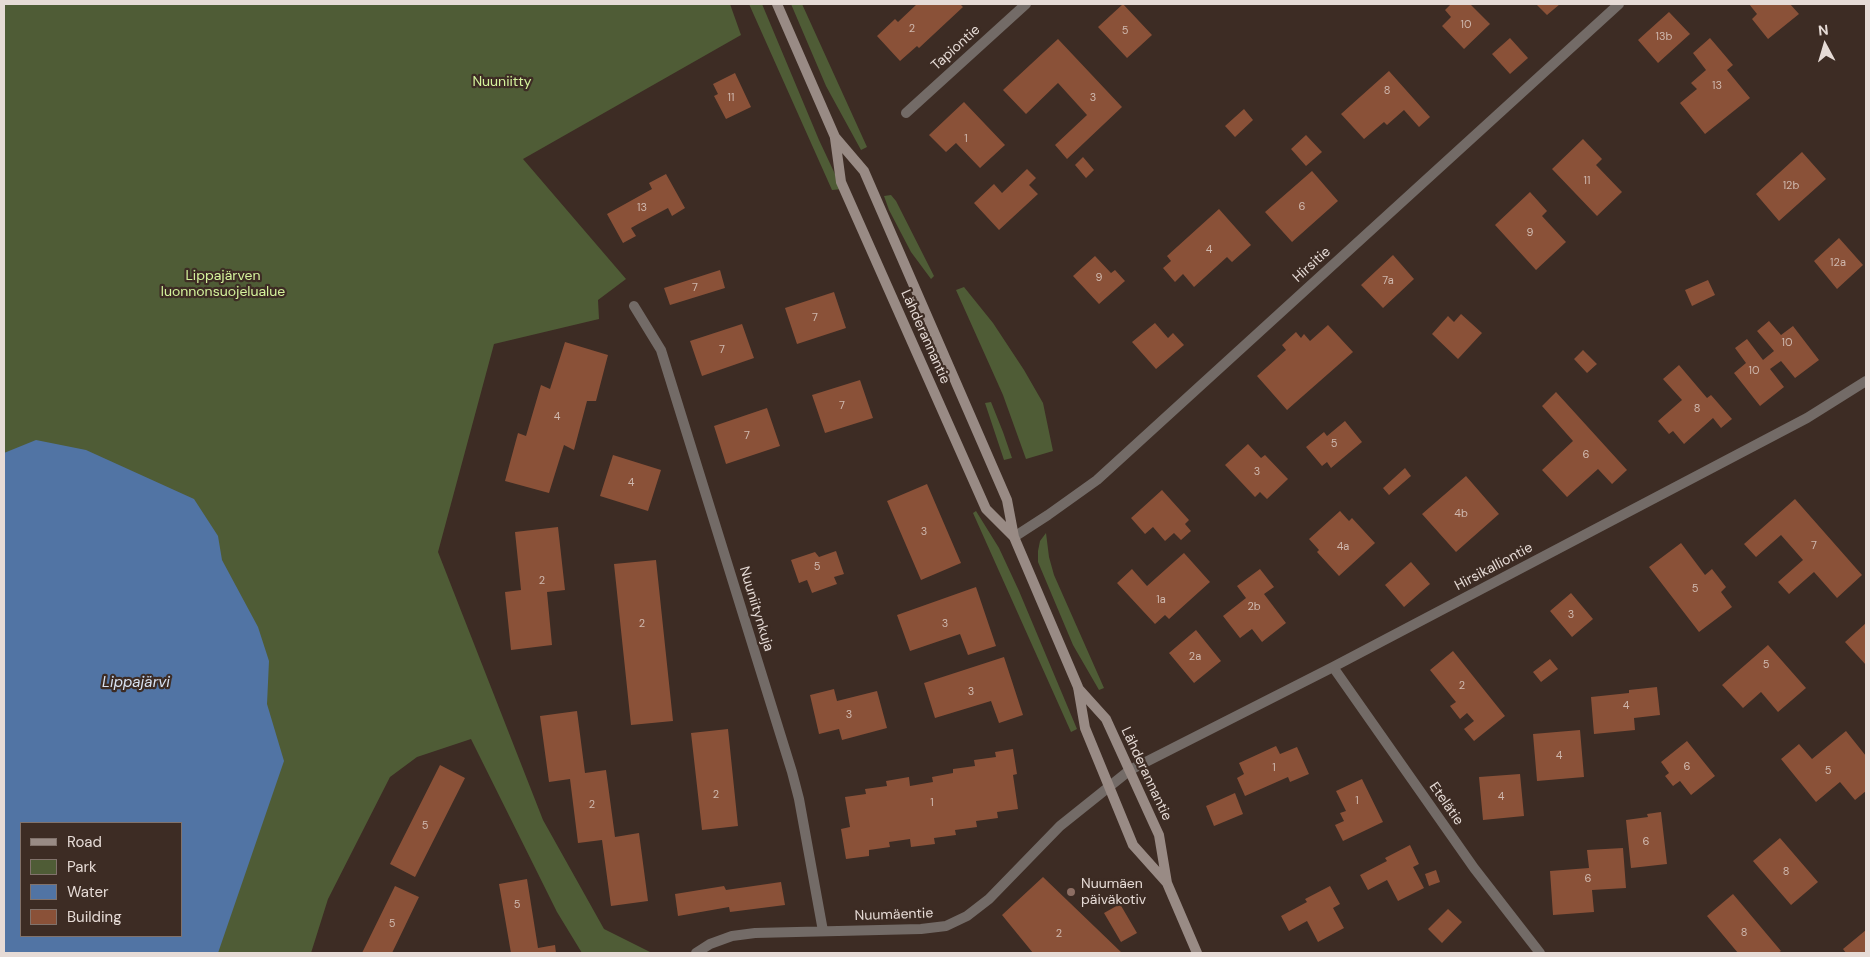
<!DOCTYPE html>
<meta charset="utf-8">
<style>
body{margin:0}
#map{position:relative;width:1870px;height:957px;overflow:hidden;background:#3d2c24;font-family:"DM Sans",sans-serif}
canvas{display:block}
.frame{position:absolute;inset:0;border:5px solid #e6dbd6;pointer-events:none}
.legend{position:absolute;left:20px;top:822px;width:162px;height:115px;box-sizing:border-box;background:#3d2c24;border:1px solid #81726b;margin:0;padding:6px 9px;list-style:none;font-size:15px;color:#e6dbd6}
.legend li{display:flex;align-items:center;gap:10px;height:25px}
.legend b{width:25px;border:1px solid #81726b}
.north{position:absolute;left:1800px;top:20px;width:50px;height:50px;-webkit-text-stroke:4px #3d2c24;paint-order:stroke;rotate:354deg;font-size:14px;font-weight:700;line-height:20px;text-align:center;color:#e6dbd6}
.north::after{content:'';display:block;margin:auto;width:18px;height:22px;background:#e6dbd6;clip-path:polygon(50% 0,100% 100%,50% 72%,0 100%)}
</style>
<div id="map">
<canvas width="1870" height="957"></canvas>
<div class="frame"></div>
<ul class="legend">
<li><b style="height:6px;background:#998b85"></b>Road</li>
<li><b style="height:14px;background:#4f5c36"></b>Park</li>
<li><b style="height:14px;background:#5174a4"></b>Water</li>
<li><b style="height:14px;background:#8a5138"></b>Building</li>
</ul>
<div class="north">N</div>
</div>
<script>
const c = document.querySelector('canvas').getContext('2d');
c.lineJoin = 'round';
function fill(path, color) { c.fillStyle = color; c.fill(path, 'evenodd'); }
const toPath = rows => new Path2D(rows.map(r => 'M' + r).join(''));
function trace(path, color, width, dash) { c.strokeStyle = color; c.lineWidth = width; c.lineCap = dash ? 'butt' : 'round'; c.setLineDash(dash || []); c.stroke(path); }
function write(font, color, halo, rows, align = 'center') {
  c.font = font + ' "DM Sans",sans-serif'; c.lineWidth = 4.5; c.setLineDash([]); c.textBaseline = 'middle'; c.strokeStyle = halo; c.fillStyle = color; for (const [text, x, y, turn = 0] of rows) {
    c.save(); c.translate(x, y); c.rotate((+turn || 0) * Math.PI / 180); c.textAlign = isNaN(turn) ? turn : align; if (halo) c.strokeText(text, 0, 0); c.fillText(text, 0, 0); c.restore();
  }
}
fill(toPath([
 [4,4,730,4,741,35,523,159,626,279,598,300,599,319,494,344,438,552,543,820,604,929,652,953,582,953,557,912,471,739,417,757,390,777,328,899,311,953,4,953],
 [21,823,181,823,181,936,21,936],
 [749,4,762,4,819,140,842,189,832,190],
 [791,4,802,4,867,147,861,150,826,86],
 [891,195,896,201,934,276,931,279,911,252,889,210,884,196],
 [964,287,993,323,1024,370,1043,403,1053,451,1026,459,1003,395,956,290],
 [991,402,1003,432,1012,458,1004,460,985,403],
 [976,511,999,548,1019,591,1077,729,1071,732,973,513],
 [1046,533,1049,557,1054,575,1104,688,1099,690,1073,645,1038,562,1038,551,1040,541]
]), '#4f5c36');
fill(toPath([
 [36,440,86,450,194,499,218,536,222,560,258,627,269,661,267,704,284,761,218,953,4,953,4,453],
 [21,823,181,823,181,936,21,936]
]), '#5174a4');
fill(toPath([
 [917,4,960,4,963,7,919,48,917,46,900,61,877,36,895,19,898,22],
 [1123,4,1152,35,1127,58,1098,27],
 [1451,4,1470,4,1490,24,1464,49,1442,26,1451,17,1445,10],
 [1536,4,1560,4,1547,15],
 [1749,4,1790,4,1799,14,1768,39,1752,19,1757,14],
 [1669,12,1690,34,1658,63,1638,40],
 [1510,38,1528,58,1510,74,1492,54],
 [1710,38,1733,65,1727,70,1750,98,1705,134,1680,103,1697,89,1691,83,1706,70,1693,53],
 [1058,39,1122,107,1067,159,1055,145,1087,115,1058,83,1026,114,1003,90],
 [1389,71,1430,117,1419,127,1404,110,1387,125,1384,122,1364,139,1341,114],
 [735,73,751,107,726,119,714,96,718,94,713,84],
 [964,102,1005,145,980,168,956,143,946,152,929,135],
 [1244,109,1253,120,1235,137,1225,126],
 [1306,135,1322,152,1306,166,1291,149],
 [1583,139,1602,159,1596,165,1622,192,1597,216,1552,169],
 [1802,152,1826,179,1779,221,1756,194],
 [1083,157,1094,170,1086,178,1075,165],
 [1027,169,1036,178,1029,185,1038,194,999,230,974,203,994,184,1002,193],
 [1312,171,1338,201,1292,242,1265,212],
 [666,174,685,208,672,216,668,208,638,224,631,228,636,236,623,243,607,214,652,189,649,183],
 [1530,192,1547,211,1542,216,1566,242,1536,270,1495,225],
 [1219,209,1251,245,1232,262,1227,257,1194,287,1183,274,1175,282,1163,268,1171,261,1167,256],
 [1839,238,1863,265,1837,289,1814,261],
 [1393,255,1414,279,1383,308,1361,285],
 [1095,256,1111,273,1115,270,1125,281,1099,304,1073,276],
 [720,270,725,288,670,305,664,288],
 [1708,280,1715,295,1692,306,1685,290],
 [834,292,846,328,797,344,785,308],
 [1461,314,1482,333,1458,359,1432,334,1448,316,1454,322],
 [1769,321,1781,335,1793,326,1819,360,1795,378,1781,361,1770,369,1784,387,1760,406,1734,373,1746,363,1735,348,1747,339,1763,360,1774,351,1757,331],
 [1155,323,1168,338,1173,333,1184,345,1156,369,1132,342],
 [742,324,754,358,702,376,690,341],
 [1328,325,1353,352,1287,410,1257,376,1286,350,1282,345,1296,332,1301,338,1304,334,1310,341],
 [565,342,608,355,596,401,587,401,574,450,564,445,549,493,505,481,518,433,526,436,541,385,550,389],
 [1583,350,1597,364,1587,373,1574,359],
 [1679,365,1707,398,1711,395,1732,419,1721,428,1713,418,1684,444,1673,431,1669,434,1658,421,1682,400,1663,379],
 [860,380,873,418,825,433,812,395],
 [1556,392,1627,470,1612,484,1598,469,1567,497,1542,470,1573,441,1542,406],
 [767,408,780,446,726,464,714,426],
 [1345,421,1362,442,1331,468,1327,462,1322,466,1306,447,1324,432,1327,436],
 [1248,444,1261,458,1265,455,1288,479,1267,499,1260,492,1255,497,1225,465],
 [613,455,661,470,648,511,600,496],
 [1405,468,1411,476,1389,495,1383,488],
 [1466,476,1499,514,1456,552,1422,514],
 [927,484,961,563,921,580,887,501],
 [1162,490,1189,520,1185,524,1191,531,1181,540,1174,533,1165,541,1153,527,1145,534,1131,518],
 [1795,499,1862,575,1837,598,1814,572,1789,594,1778,582,1803,560,1781,535,1756,557,1744,544],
 [1340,511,1349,521,1352,518,1375,543,1339,576,1317,552,1319,550,1309,539],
 [558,527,565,590,547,592,552,645,511,650,505,592,521,590,515,532],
 [1681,543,1705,575,1712,569,1726,587,1721,592,1732,607,1699,632,1649,567],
 [836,551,844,574,834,577,837,584,812,593,807,580,799,583,791,560,815,552,819,557],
 [1184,553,1210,582,1169,619,1165,615,1155,624,1117,583,1132,569,1147,586],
 [656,560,673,721,631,725,614,564],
 [1411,562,1430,584,1404,607,1385,585],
 [1260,569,1274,587,1264,594,1286,623,1262,642,1252,629,1240,638,1223,616,1246,598,1237,586],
 [976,587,996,646,968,655,960,634,910,651,897,615],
 [1571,593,1593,619,1572,637,1550,611],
 [1866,623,1866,665,1845,642],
 [1196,630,1221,661,1194,683,1169,653],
 [1768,645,1806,688,1778,712,1761,692,1743,708,1722,685],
 [1453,651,1505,716,1474,741,1464,729,1474,721,1467,713,1460,719,1450,706,1456,702,1430,670],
 [1004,657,1023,715,999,723,991,701,935,718,924,683],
 [1550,659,1558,669,1541,682,1533,672],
 [1657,687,1660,715,1634,718,1635,730,1594,734,1591,697,1629,693,1629,690],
 [834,689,837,701,877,691,887,728,842,740,839,729,819,734,810,695],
 [577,711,585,773,606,770,615,837,639,833,648,901,611,906,602,840,578,843,570,779,549,782,540,716],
 [728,729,738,826,702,830,691,733],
 [1580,730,1584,777,1537,781,1533,734],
 [1846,731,1866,756,1866,791,1855,800,1840,782,1816,802,1781,759,1799,744,1812,759],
 [1687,741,1715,776,1691,795,1680,781,1673,786,1665,776,1669,773,1661,762],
 [1276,746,1280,754,1297,747,1309,774,1290,782,1288,777,1245,796,1237,778,1244,774,1239,763],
 [1013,749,1017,774,1013,775,1018,809,997,812,998,818,976,821,977,827,955,830,956,835,934,838,935,844,911,847,910,839,889,842,890,847,869,850,869,856,846,859,841,829,850,827,845,797,866,794,865,789,887,786,886,781,909,777,910,786,933,782,932,777,953,773,953,769,975,766,974,760,996,757,995,752],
 [440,765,465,778,415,877,390,864],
 [1520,774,1524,816,1483,820,1479,777],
 [1362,779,1383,822,1343,841,1335,825,1344,821,1340,813,1346,811,1336,791],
 [1235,793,1243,814,1214,826,1206,806],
 [1661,812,1667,864,1631,868,1626,820,1648,817,1647,814],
 [1780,838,1818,882,1791,905,1753,861],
 [1410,845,1419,864,1413,867,1424,888,1398,901,1387,880,1368,890,1360,875,1387,861,1385,858],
 [1623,848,1626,888,1592,890,1594,912,1553,915,1550,871,1589,868,1587,850],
 [1436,870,1440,882,1429,886,1425,874],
 [1043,877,1122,953,1033,953,1002,915],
 [527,879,538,948,555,945,556,953,511,953,499,884],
 [781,882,785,905,730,912,729,907,678,916,675,894,724,886,726,890],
 [395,886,419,897,392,953,362,953],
 [1330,886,1340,904,1333,908,1344,928,1318,942,1307,921,1289,931,1281,916,1307,902,1305,899],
 [1733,894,1781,951,1778,953,1738,953,1707,916],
 [1120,904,1137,933,1121,942,1104,913],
 [1448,909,1462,922,1442,943,1428,929],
 [1866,930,1866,952,1846,953,1843,949]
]), '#8a5138');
trace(toPath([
 [906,113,1026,4],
 [634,306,661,350,792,772,799,799,823,931],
 [1014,537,1048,515,1097,480,1619,4],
 [1333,667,1474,868,1540,953],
 [696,953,710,944,732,936,755,933,921,929,946,926,967,916,989,899,1060,826,1130,770,1333,667,1807,418,1866,381]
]), '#736b67', 10);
trace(toPath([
 [777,4,835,137,864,171,1007,500,1014,537,1078,687,1085,728,1133,845,1167,883],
 [835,138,841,182,986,509,1014,537],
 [1078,688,1106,719,1153,822,1159,835,1167,883,1197,953]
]), '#998b85', 10);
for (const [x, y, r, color] of [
 [1071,892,5,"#8d6e63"]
]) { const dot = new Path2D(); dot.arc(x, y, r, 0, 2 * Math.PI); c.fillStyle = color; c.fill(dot); trace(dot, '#3d2c24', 2); }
write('11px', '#cfb8ae', null, [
 ["10",1466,25],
 ["2",912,29],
 ["5",1125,31],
 ["13b",1664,37],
 ["13",1717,86],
 ["8",1387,91],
 ["11",731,98],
 ["3",1093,98],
 ["1",966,139],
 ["11",1587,181],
 ["12b",1791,186],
 ["6",1302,207],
 ["13",642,208],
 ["9",1530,233],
 ["4",1209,250],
 ["12a",1838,263],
 ["9",1099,278],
 ["7a",1388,281],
 ["7",695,288],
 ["7",815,318],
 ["10",1787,343],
 ["7",722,350],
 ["10",1754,371],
 ["7",842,406],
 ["8",1697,409],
 ["4",557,417],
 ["7",747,436],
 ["5",1334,444],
 ["6",1586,455],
 ["3",1257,472],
 ["4",631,483],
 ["4b",1461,514],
 ["3",924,532],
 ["7",1814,546],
 ["4a",1343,547],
 ["5",817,567],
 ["2",542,581],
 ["5",1695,589],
 ["1a",1161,600],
 ["2b",1254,607],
 ["3",1571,615],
 ["2",642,624],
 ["3",945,624],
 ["2a",1195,657],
 ["5",1766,665],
 ["2",1462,686],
 ["3",971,692],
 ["4",1626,706],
 ["3",849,715],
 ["4",1559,756],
 ["6",1687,767],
 ["1",1274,768],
 ["5",1828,771],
 ["2",716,795],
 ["4",1501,797],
 ["1",1357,801],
 ["1",932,803],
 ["2",592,805],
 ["5",425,826],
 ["6",1646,842],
 ["8",1786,872],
 ["6",1588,879],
 ["5",517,905],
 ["5",392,924],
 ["8",1744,933],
 ["2",1059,934]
]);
write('14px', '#e6dbd6', '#3d2c24', [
 ["Tapiontie",956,48,-42],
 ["Hirsitie",1312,265,-42],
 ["Lähderannantie",925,337,66],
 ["Hirsikalliontie",1494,567,-28],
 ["Nuuniitynkuja",756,609,73],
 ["Lähderannantie",1146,774,65],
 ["Etelätie",1446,804,55],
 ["Nuumäentie",894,915,-2]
]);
write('14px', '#d4f29c', '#3d2c24', [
 ["Nuuniitty",502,82],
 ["Lippajärven",223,276],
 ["luonnonsuojelualue",223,292]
]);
write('14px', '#e6dbd6', '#3d2c24', [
 ["Nuumäen",1081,884],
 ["päiväkotiv",1081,900]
], 'left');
write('italic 15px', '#d8e2f1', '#3d2c24', [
 ["Lippajärvi",136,683]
]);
</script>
